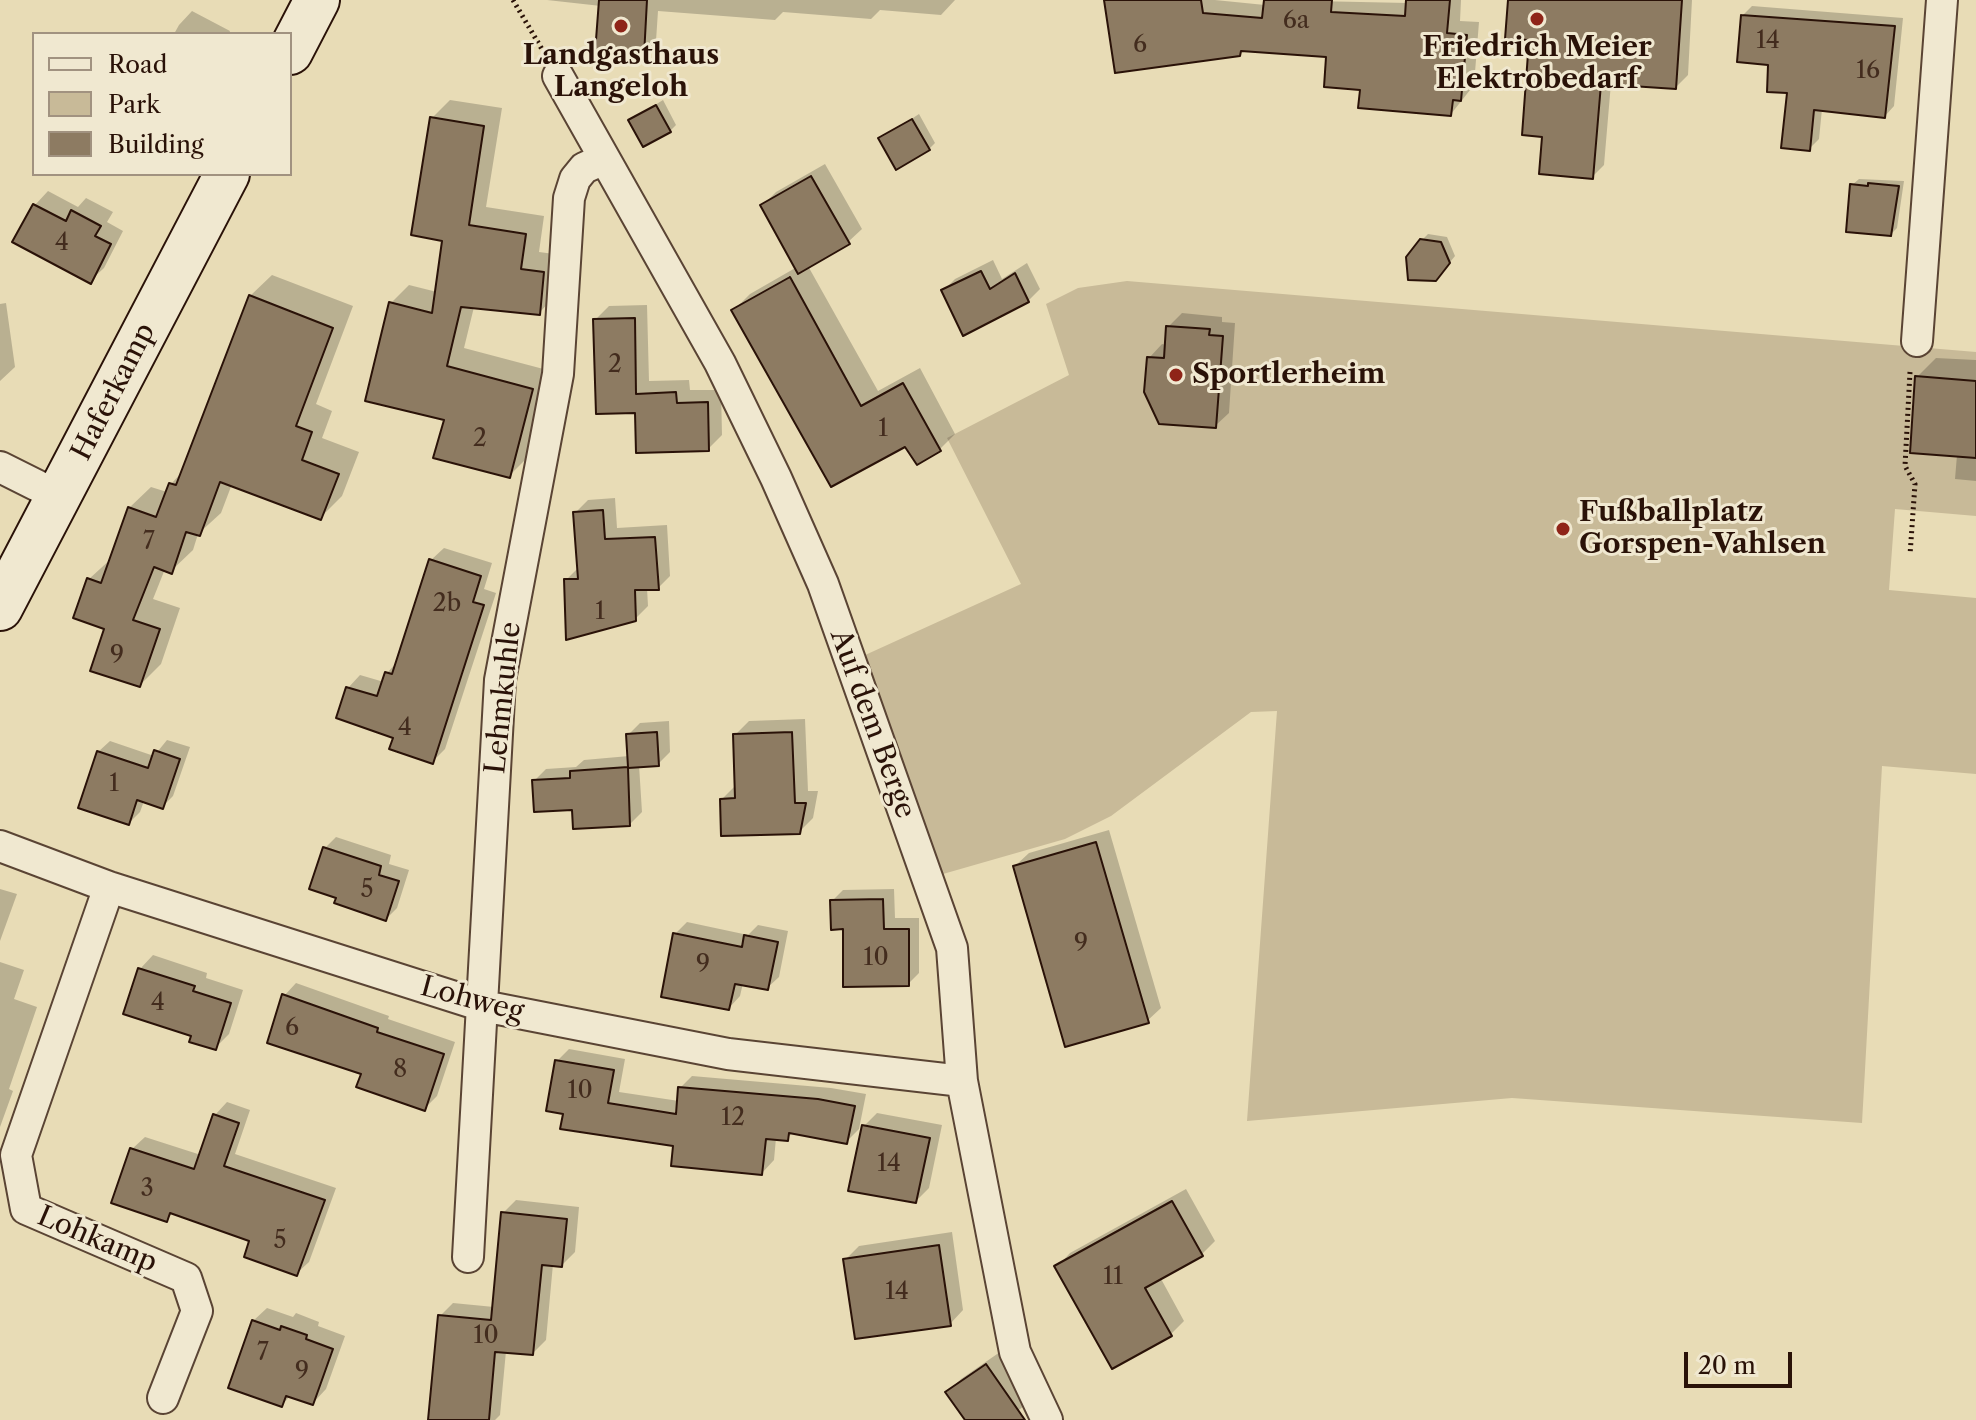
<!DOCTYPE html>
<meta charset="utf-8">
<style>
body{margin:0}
#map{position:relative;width:1976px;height:1420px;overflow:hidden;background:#e8dcb6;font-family:"Libre Caslon Text",serif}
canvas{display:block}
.legend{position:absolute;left:32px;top:32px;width:260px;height:144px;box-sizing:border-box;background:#f0e8d0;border:2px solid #a19280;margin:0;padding:10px 14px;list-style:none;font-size:24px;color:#2a1208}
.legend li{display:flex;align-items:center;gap:16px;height:40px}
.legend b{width:40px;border:2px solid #a19280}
.scale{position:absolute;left:1684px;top:1352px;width:108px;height:36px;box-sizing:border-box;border:4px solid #2a1208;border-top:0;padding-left:10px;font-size:24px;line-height:28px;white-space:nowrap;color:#2a1208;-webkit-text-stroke:6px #f0e8d0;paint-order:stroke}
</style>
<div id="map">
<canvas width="1976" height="1420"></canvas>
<ul class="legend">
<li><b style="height:10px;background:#f0e8d0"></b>Road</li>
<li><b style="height:22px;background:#c8ba98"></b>Park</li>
<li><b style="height:22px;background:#8d7b62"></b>Building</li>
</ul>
<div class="scale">20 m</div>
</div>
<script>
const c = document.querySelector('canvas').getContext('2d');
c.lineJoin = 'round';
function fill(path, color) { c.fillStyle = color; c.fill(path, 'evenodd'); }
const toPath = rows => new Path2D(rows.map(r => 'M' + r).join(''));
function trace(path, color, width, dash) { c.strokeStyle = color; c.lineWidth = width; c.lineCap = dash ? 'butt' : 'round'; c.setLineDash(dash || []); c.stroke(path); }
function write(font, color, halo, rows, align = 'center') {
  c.font = font + ' "Libre Caslon Text",serif'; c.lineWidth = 6; c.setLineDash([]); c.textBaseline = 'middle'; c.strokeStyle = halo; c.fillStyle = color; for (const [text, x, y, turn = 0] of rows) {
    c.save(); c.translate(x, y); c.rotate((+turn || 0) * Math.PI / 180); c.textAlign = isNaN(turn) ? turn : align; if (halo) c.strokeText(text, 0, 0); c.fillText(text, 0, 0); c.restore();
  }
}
fill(toPath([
 [1127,281,1976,352,1976,516,1895,509,1889,590,1976,598,1976,774,1882,766,1862,1123,1512,1098,1247,1121,1277,711,1251,712,1111,816,1065,839,943,874,863,656,1021,584,947,438,1069,375,1046,304,1078,288]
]), '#c8ba98');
fill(toPath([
 [547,0,955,0,941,15,880,10,871,19,783,12,775,20,658,11,656,41,643,54,601,6],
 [1106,0,1215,0,1265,5,1266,0,1408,3,1408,0,1461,0,1460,21,1479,22,1474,85,1451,114,1362,88,1328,55,1245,49,1239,54],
 [1510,0,1692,0,1688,75,1676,87,1611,83,1604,165,1592,177,1544,135,1531,38],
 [1752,6,1903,18,1894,106,1885,116,1822,109,1819,139,1809,149,1789,91,1742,16],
 [192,11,230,31,229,34,174,34,179,25],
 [450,100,502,108,486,207,544,216,539,252,562,255,557,294,539,313,474,307,464,348,551,371,528,457,509,476,447,418,391,303,409,285,437,292,444,239,432,118],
 [663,100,676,125,670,131,631,120],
 [919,114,935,143,929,149,881,139],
 [825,164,862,229,848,242,808,266,878,391,920,368,955,434,939,450,905,444,734,310,750,294,797,267,762,206,776,192],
 [1859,179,1904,181,1897,228,1891,234,1852,185],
 [48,191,78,207,86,198,113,212,107,222,123,231,104,268,90,281,15,242,35,205],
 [1428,234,1447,237,1455,256,1442,272,1421,241],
 [993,260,1002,279,1027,263,1040,289,1028,301,944,290,955,279],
 [272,275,353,306,316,404,332,411,322,438,359,452,342,496,320,518,232,484,221,513,198,534,193,550,171,571,165,569,153,599,180,608,161,664,140,685,106,627,89,579,112,558,129,508,151,487,167,492,171,484,184,470,250,296],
 [6,303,15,367,0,381,0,304],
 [647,305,649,381,689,380,690,390,721,390,722,435,708,449,637,411,595,320,609,306],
 [1182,313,1222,317,1222,322,1235,323,1229,413,1215,426,1149,358,1162,344,1167,345,1168,327],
 [1936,358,1976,360,1976,481,1955,479,1957,455,1917,377],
 [615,498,617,528,667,525,670,576,658,588,647,588,648,606,635,619,566,580,579,567,575,513,588,500],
 [444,548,492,563,484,589,496,593,445,749,432,762,395,737,348,688,360,675,384,682,387,673,398,661,431,560],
 [805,719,808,791,818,791,813,818,799,832,722,799,735,786,735,735,749,721],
 [669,721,670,752,658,764,639,765,642,812,630,824,574,808,534,781,546,769,576,767,584,760,629,756,628,735,640,723],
 [167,740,190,747,173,796,162,807,144,801,140,812,129,823,98,752,110,741,154,756],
 [1109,830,1161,1008,1147,1021,1015,866,1029,853],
 [336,837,391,855,389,864,409,870,397,908,386,919,338,897,325,848],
 [0,889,17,894,0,941],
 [894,889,895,918,919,918,919,973,908,984,845,927,832,901,843,890],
 [687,922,748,935,758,925,788,931,779,977,767,988,743,983,740,996,729,1008,675,934],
 [153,955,207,973,206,978,243,990,229,1034,215,1048,194,1035,140,969],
 [0,962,24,970,14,999,37,1007,9,1089,13,1091,0,1127],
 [296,983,389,1016,388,1019,455,1042,437,1096,425,1108,363,1073,284,996],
 [569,1049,625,1059,619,1092,679,1101,680,1088,692,1076,831,1088,866,1094,859,1129,847,1141,794,1132,787,1138,776,1138,774,1160,762,1173,675,1144,565,1112,557,1061],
 [227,1102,250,1110,235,1154,336,1188,309,1262,296,1274,252,1240,174,1212,166,1220,132,1149,145,1137,201,1155,215,1115],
 [877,1113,942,1125,929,1188,916,1201,864,1126],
 [1186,1189,1215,1241,1202,1254,1160,1277,1184,1321,1171,1334,1057,1267,1070,1253],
 [516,1200,579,1207,575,1252,562,1265,553,1264,546,1340,533,1353,506,1351,500,1415,495,1420,430,1420,440,1316,453,1303,494,1307,503,1213],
 [952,1232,963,1310,950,1324,845,1260,859,1246],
 [267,1308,293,1317,296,1313,319,1322,318,1326,345,1336,326,1389,313,1403,291,1395,282,1405,253,1321],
 [1000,1352,1032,1399,1007,1420,967,1420,948,1392,961,1379]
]), '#0003');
const building = toPath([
 [599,0,647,0,644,56,595,53,599,0],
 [1104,0,1201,0,1203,13,1262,18,1264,0,1332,0,1331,12,1405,16,1406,0,1450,0,1447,33,1467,35,1461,101,1453,100,1451,116,1358,108,1360,90,1324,87,1326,57,1241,51,1240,56,1115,73,1104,0],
 [1508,0,1682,0,1676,89,1601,84,1593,179,1539,174,1542,137,1522,135,1529,40,1505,39,1508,0],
 [1741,15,1895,26,1885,118,1814,110,1810,151,1781,148,1787,93,1767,92,1768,65,1737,62,1741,15],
 [656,105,671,132,643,147,628,120,656,105],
 [430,117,484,126,469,225,526,234,521,269,544,272,540,315,461,307,447,366,533,389,510,478,433,458,444,420,365,401,389,302,432,313,442,241,411,235,430,117],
 [912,119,930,150,896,170,878,138,912,119],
 [811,176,850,244,798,274,760,205,811,176],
 [1868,183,1899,186,1891,236,1846,232,1850,184,1868,186,1868,183],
 [33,204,66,221,71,210,101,226,95,236,111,244,91,284,12,242,33,204],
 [1420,239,1441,242,1450,263,1436,281,1408,280,1406,257,1420,239],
 [981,271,990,289,1015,273,1029,302,963,336,941,290,981,271],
 [790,277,861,406,903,383,941,451,917,465,905,447,831,487,731,310,790,277],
 [249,295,333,328,296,426,312,432,302,460,339,474,321,520,220,482,200,536,186,532,172,574,154,567,133,620,160,629,140,687,90,671,104,629,73,618,87,578,101,583,128,507,156,517,169,483,176,485,249,295],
 [635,318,636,394,676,392,677,403,708,402,709,451,636,453,635,413,596,414,593,319,635,318],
 [1166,326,1210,329,1209,335,1223,336,1216,428,1159,424,1144,392,1147,357,1164,358,1166,326],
 [1915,376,1976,381,1976,458,1910,453,1915,376],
 [603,510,605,539,655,537,659,590,635,590,636,621,566,640,564,579,578,579,573,512,603,510],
 [429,559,481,576,473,602,484,605,433,764,389,749,393,738,336,718,346,687,377,696,385,672,392,674,429,559],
 [657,732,659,766,628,768,630,826,573,829,572,810,534,812,532,780,570,778,570,771,628,767,626,734,657,732],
 [792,732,795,803,806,803,800,834,721,836,720,799,735,798,733,734,792,732],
 [154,750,180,759,163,809,137,800,129,825,78,808,97,751,148,768,154,750],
 [1096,842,1149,1023,1065,1047,1013,866,1096,842],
 [323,847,381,866,379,875,399,881,386,921,334,903,336,898,309,889,323,847],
 [883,899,884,929,909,929,909,986,843,987,843,929,831,930,830,900,883,899],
 [673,933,742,947,744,935,778,942,768,990,735,984,729,1010,661,997,673,933],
 [138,968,195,986,193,991,231,1003,216,1050,189,1042,191,1036,123,1014,138,968],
 [282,994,378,1028,377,1032,444,1054,425,1111,356,1087,361,1074,267,1043,282,994],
 [555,1060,614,1070,608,1103,676,1114,678,1087,818,1099,855,1106,847,1144,789,1133,788,1141,766,1139,762,1175,671,1166,673,1146,560,1129,563,1114,546,1111,555,1060],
 [213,1114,239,1123,224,1166,325,1200,297,1276,244,1257,249,1241,170,1213,167,1222,111,1203,130,1148,194,1169,213,1114],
 [862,1125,930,1138,916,1203,848,1191,862,1125],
 [1172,1201,1203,1256,1145,1288,1172,1336,1112,1369,1054,1266,1172,1201],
 [501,1212,567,1219,562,1267,542,1265,533,1355,495,1352,489,1420,428,1420,438,1315,491,1320,501,1212],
 [939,1245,951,1326,855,1339,843,1259,939,1245],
 [252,1320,280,1330,281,1326,307,1335,306,1339,333,1349,313,1405,286,1396,282,1407,228,1388,252,1320],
 [986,1364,1025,1420,965,1420,945,1392,986,1364]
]);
fill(building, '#8d7b62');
trace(building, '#2a1208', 2);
const street = toPath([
 [558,76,720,363,776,478,823,584,952,948,962,1081,1015,1352,1047,1420],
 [1917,341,1942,0],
 [0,467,60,497],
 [0,846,109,887,483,1006,728,1054,962,1081],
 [109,887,16,1155,26,1209,186,1278,197,1311,163,1398],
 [468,1257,500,680,558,374,569,198,575,179,584,168,604,159]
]);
const secondary = toPath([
 [290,52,317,0],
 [0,608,227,174]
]);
trace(street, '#5a4434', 34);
trace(secondary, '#2a1208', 48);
trace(toPath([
 [513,0,543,51],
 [1910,372,1905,466,1915,484,1910,555]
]), '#2a1208', 5, [2, 4]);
trace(street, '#f0e8d0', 30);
trace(secondary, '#f0e8d0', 44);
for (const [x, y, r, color] of [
 [1537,19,8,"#8f2418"],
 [621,26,8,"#8f2418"],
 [1176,375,8,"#8f2418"],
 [1563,529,8,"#8f2418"]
]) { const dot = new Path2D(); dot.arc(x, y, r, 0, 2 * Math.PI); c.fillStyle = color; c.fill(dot); trace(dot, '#f0e8d0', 3); }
write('24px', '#432c1e', null, [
 ["6a",1296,21],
 ["14",1768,41],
 ["6",1140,45],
 ["16",1868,71],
 ["4",62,243],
 ["2",615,365],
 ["1",883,429],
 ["2",480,439],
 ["7",149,542],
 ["2b",447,604],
 ["1",600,612],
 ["9",117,656],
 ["4",405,728],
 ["1",114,784],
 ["5",367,890],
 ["9",1081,944],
 ["10",876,958],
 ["9",703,965],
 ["4",158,1003],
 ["6",292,1028],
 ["8",400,1070],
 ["10",580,1091],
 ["12",733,1118],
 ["14",889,1164],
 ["3",147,1189],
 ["5",280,1241],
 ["11",1113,1277],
 ["14",897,1292],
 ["10",486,1336],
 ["7",263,1353],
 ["9",302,1372]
]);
write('bold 28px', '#2a1208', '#f0e8d0', [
 ["Friedrich Meier",1537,48],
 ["Elektrobedarf",1537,80],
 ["Landgasthaus",621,56],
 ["Langeloh",621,88],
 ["Sportlerheim",1192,375,"left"],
 ["Fußballplatz",1579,513,"left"],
 ["Gorspen-Vahlsen",1579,545,"left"]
]);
write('28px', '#2a1208', '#f0e8d0', [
 ["Haferkamp",114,392,-63],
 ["Lehmkuhle",504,698,-84],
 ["Auf dem Berge",872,724,70],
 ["Lohweg",472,1000,15],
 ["Lohkamp",97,1240,23]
]);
</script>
